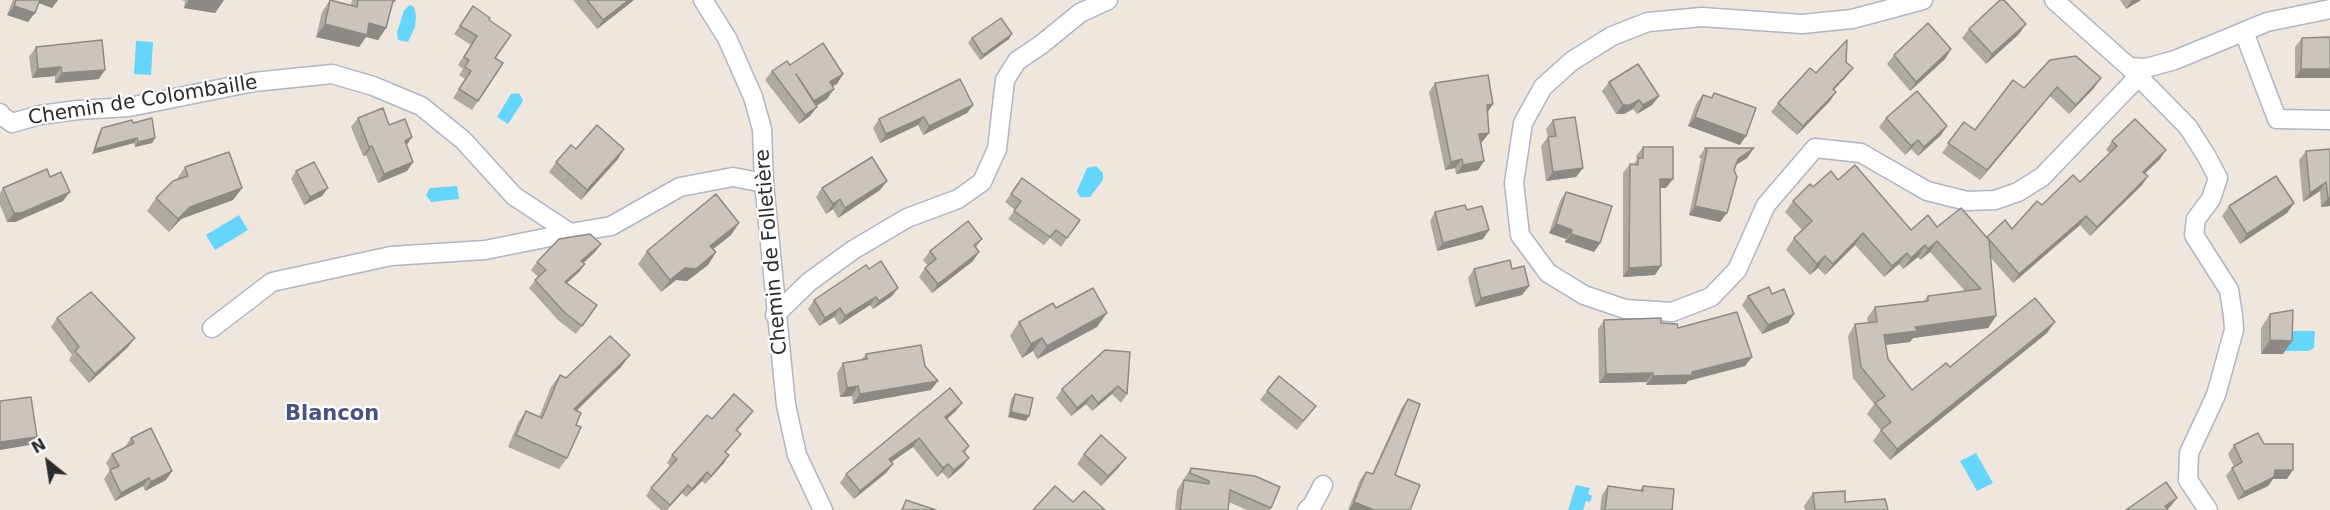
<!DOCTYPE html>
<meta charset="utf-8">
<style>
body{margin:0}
#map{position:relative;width:2330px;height:510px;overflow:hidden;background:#efe7dd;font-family:"DejaVu Sans",sans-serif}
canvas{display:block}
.north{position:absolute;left:18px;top:432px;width:60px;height:60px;-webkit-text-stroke:4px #fff;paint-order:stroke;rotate:330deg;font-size:16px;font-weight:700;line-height:24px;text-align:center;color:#2c2c2c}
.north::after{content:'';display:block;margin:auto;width:21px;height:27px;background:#2c2c2c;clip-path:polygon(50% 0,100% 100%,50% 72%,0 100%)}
</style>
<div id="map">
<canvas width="2330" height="510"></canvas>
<div class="north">N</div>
</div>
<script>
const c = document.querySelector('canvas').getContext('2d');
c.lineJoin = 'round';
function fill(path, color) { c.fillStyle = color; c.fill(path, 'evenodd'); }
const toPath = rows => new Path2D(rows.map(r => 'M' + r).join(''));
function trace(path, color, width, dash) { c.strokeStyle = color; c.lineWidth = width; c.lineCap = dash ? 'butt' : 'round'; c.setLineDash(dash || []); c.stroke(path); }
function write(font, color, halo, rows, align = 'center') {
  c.font = font + ' "DejaVu Sans",sans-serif'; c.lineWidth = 4.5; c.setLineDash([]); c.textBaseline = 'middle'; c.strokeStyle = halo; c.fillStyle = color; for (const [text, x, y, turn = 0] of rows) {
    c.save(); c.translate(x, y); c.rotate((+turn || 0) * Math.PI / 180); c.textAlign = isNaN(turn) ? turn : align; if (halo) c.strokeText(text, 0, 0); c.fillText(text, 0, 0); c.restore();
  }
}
fill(toPath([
 [410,5,414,7,416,16,415,27,408,42,398,40,397,33,404,10],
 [136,41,153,42,151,75,134,74],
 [519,93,523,101,508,124,497,117,511,94],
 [1096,166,1103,173,1103,180,1090,197,1080,197,1077,191,1087,168],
 [457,186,459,199,431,202,426,195,430,188],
 [239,215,248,230,215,250,206,235],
 [2287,331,2315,331,2314,348,2308,351,2284,351],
 [1976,453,1993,483,1977,491,1960,461],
 [1576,485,1590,488,1588,494,1592,496,1590,502,1586,501,1583,510,1568,510]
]), '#65d5fc');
const minor = toPath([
 [703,0,727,38,753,97,762,129,764,183,786,405,797,455,823,510],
 [1923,0,1852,19,1802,24,1702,17,1648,22,1612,36,1572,61,1543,87,1523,123,1514,183,1520,235,1548,273,1584,295,1625,309,1672,312,1711,297,1737,270,1766,205,1815,148,1861,153,1927,191,1967,201,1995,200,2018,192,2042,177,2139,76],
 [2054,0,2129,67,2146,68,2175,60,2267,22,2330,9],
 [2244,32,2277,119,2330,120],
 [2129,67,2188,127,2207,157,2218,178,2211,199,2196,219,2194,235,2229,290,2233,315,2234,330,2216,395,2189,453,2188,480,2208,510],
 [0,113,2,116,12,123,40,115,78,110,129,107,254,82,332,74,373,86,421,106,463,140,514,196,570,233,611,226,680,187,733,177,764,183],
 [775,315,809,282,853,250,907,218,958,199,982,182,997,149,1005,80,1017,61,1042,44,1080,13,1108,0],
 [212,328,272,282,391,256,485,250,570,233],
 [1307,510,1313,504,1323,485]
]);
trace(minor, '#b1b4c1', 21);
trace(minor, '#fff', 18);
fill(toPath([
 [13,0,58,0,52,8,39,3,28,22,7,15],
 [181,0,224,0,215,13,184,8,185,1],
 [330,0,351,5,352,0,395,0,392,5,386,28,378,40,366,37,359,47,316,37,322,12],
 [573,0,634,0,597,29],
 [2120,0,2141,0,2126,9],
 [473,6,489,20,495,58,478,101,472,110,453,98,465,79,459,75,463,69,458,65,471,45,454,34],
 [1969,29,2019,34,1986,64,1962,38],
 [2330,37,2330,78,2295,78,2295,47,2302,38],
 [972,38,1009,39,980,60,968,43],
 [36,47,99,79,55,83,55,76,32,78,29,57],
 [1951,49,1945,59,1910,91,1887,64,1894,55],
 [2050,60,2094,88,2069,114,2050,96,1980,180,1942,153,1964,122,1975,130,2024,88],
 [1846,62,1853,68,1846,77,1834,90,1830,101,1797,135,1771,112,1778,103,1816,73],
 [790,65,843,74,837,84,832,86,827,99,816,106,810,116,799,124,765,80,772,71],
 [1609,82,1659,96,1652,105,1637,114,1633,109,1624,114,1616,114,1602,91],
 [1435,83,1493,104,1487,112,1489,133,1482,142,1481,142,1484,161,1478,170,1456,174,1455,168,1445,170,1429,92],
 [1714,93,1740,145,1688,126,1696,104,1703,95,1711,98],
 [973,105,967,113,923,135,918,125,880,143,873,128,879,119],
 [358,118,389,125,407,145,413,162,407,171,378,183,366,155,363,156,351,127],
 [1886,118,1941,135,1918,156,1911,149,1905,155,1879,127],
 [1553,120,1583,168,1576,177,1546,181,1541,146,1548,137,1546,129],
 [133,123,155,138,152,143,135,147,134,143,92,154,99,133,102,128],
 [2112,141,2160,159,2145,173,2148,176,2142,185,2090,236,2080,225,2013,283,1990,257,1996,316,1988,328,1913,338,1910,342,1885,345,1888,359,1912,390,1950,367,2047,333,1890,460,1873,441,1881,430,1867,414,1874,404,1853,378,1848,336,1855,324,1868,323,1867,318,1875,307,1924,301,1928,296,1965,291,1930,252,1920,260,1918,257,1903,269,1899,264,1884,277,1855,245,1825,275,1818,268,1810,275,1786,250,1794,238,1802,230,1785,212,1793,201,1813,187,1838,180,1911,230,1937,227,1987,238,2012,229,2042,205,2080,182,2110,153,2106,150],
 [1643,147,1666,188,1660,188,1655,275,1623,277,1623,173,1630,164,1633,165,1637,160,1636,156],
 [1705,148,1754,148,1747,158,1736,165,1720,222,1689,215,1701,159,1699,157],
 [576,149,618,159,581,200,549,172,556,162],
 [2330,149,2330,206,2321,207,2320,191,2303,202,2299,160,2306,151],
 [185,167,242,188,233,200,181,219,169,232,147,211,156,198,176,180],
 [296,171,328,188,322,196,304,205,291,179],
 [50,177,63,201,15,222,7,222,0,205,0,193,3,188],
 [1022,178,1080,220,1061,247,1050,238,1044,245,1008,219,1015,210,1005,202],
 [887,181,880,190,838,218,833,209,826,214,816,197,822,188],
 [1566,192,1600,243,1594,252,1565,242,1566,239,1549,233,1560,201],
 [2294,203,2287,213,2240,244,2222,216,2229,206],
 [1467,210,1483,239,1437,251,1430,221,1435,212],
 [739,223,731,235,713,249,716,252,708,265,687,281,676,280,661,292,638,264,647,251],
 [982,239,976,247,973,261,932,293,919,277,925,268,928,266,923,260,930,251],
 [601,244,595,252,583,263,585,264,579,272,567,283,597,305,576,334,559,321,529,288,538,277,531,270,537,262],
 [869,269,898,288,892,296,873,309,870,305,839,325,834,317,819,326,808,309,814,300],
 [1474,269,1512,269,1529,286,1522,295,1475,307,1468,278],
 [1772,294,1794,314,1788,323,1762,334,1742,305,1748,296],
 [1056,308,1097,327,1037,359,1033,351,1022,358,1010,336,1019,322],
 [2270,314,2283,354,2261,354,2261,328],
 [57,318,128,347,89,383,69,360,72,355,51,327],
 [1604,320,1661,323,1678,328,1752,357,1745,366,1688,381,1686,384,1646,385,1646,382,1599,383,1598,329],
 [1105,350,1127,394,1121,403,1112,394,1092,411,1086,404,1071,416,1056,398,1062,389],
 [866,354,925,366,931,390,853,404,852,396,840,397,837,373,843,363,861,360],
 [621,367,577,410,576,425,567,458,559,469,508,447,518,423,526,411,539,417,551,387,560,375,566,378],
 [1267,391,1309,415,1297,430,1260,400],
 [1015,394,1026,421,1008,417,1011,399],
 [1408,399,1395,475,1410,510,1348,510,1360,480,1366,472,1372,474,1402,407],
 [956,411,947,419,969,446,965,453,963,466,948,479,942,472,937,477,913,447,891,462,893,464,886,473,854,499,840,483,846,474],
 [712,419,747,419,737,431,741,434,726,452,724,463,705,484,702,481,686,497,682,493,667,510,661,510,646,496,651,488,670,466,667,463,672,455],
 [131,438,172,471,166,480,145,491,143,486,115,501,104,479,110,470,106,463,112,454,125,447],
 [2264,444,2287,479,2273,479,2268,486,2238,500,2226,476,2232,468,2234,467,2228,454,2234,445],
 [1084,454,1119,467,1101,486,1077,464],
 [1191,468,1271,508,1270,510,1247,510,1229,502,1228,510,1175,510,1177,490],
 [1608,486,1640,490,1643,486,1672,510,1600,510,1602,495],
 [1813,493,1845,502,1888,510,1805,510,1804,506]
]), '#aea9a2');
fill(toPath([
 [38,0,58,0,52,8,36,2],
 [189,0,224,0,215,13,184,8],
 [629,0,634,0,597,29,603,20],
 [2132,0,2141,0,2126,9],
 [14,6,35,13,28,22,7,15],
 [369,23,386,28,378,40,366,37,359,47,316,37,325,24],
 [2026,24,2019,34,1986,64,1992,54],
 [1012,34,1009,39,980,60,983,55],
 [1951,49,1945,59,1910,91,1916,82],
 [61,67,55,76,32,78,38,69],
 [1853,68,1846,77,1826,98,1833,89],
 [2301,69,2330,69,2330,78,2295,78],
 [105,70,99,79,55,83,62,73],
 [843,74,837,84,823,92,830,82],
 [2101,78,2094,88,2069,114,2076,105],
 [2057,87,2050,96,1980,180,1987,170],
 [834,89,827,99,808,111,814,101],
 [1836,92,1830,101,1797,135,1803,126],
 [1659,96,1652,105,1637,114,1643,105],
 [1639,100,1633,109,1624,114,1616,114,1623,105],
 [1493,104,1487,113,1487,105],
 [973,105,967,113,923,135,929,126],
 [817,107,810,116,799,124,805,115],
 [924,117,918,125,880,143,886,134],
 [1695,117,1746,136,1740,145,1688,126],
 [1947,126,1941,135,1918,156,1924,147],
 [1489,133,1482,142,1473,143,1479,134],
 [412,137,406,146,405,141],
 [137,138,134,143,92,154,95,149],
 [155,138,152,143,135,147,138,142],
 [1918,140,1911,149,1905,155,1911,146],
 [372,146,366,155,363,156,369,147],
 [1754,148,1747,158,1731,168,1738,159],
 [624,149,618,159,581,200,587,190],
 [2166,150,2160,159,2137,181,2143,172],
 [1462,159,1455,168,1445,170,1451,162],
 [1484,161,1478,170,1456,174,1463,165],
 [413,162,407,171,378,183,384,174],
 [1583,168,1576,177,1546,181,1553,172],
 [2148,176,2142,185,2090,236,2097,227],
 [1660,179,1673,179,1666,188,1654,188],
 [887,181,880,190,838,218,845,208],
 [2326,182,2320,191,2303,202,2310,193],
 [242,188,233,200,181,219,169,232,178,219,190,207],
 [328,188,322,196,304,205,310,197],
 [70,192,63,201,15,222,7,222,14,213],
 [2328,198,2330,198,2330,206,2321,207],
 [840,199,833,209,826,214,833,204],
 [2294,203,2287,213,2240,244,2247,234],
 [1695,206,1727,213,1720,222,1689,215],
 [2086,216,2080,225,2013,283,2019,274],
 [739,223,731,235,702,258,710,246],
 [1556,224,1572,230,1566,239,1549,233],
 [1489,230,1483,239,1437,251,1443,243],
 [1863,233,1855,245,1825,275,1833,264],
 [1571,234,1600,243,1594,252,1565,242],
 [1937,241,1930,252,1920,260,1928,249],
 [601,244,595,252,576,270,581,261],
 [1925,245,1918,257,1903,269,1911,258],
 [716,252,708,265,687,281,676,280,661,292,670,280,685,268],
 [979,252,973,261,932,293,938,284],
 [1907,253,1899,264,1884,277,1892,266],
 [1825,256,1818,268,1810,275,1817,264],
 [585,264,579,272,559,290,565,282],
 [1661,266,1655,275,1623,277,1629,268],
 [1529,286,1522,295,1475,307,1481,298],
 [898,288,892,296,873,309,879,301],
 [876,297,870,305,839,325,845,316],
 [840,308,834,317,819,326,825,318],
 [1107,313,1097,327,1037,359,1047,346],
 [1794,314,1788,323,1762,334,1768,325],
 [1996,316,1988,328,1913,338,1910,342,1876,346,1884,335,1915,327],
 [2055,322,2047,333,1890,460,1897,449],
 [135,338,128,347,89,383,95,374],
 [1042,338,1033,351,1022,358,1031,344],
 [2270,340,2292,341,2283,354,2261,354],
 [630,355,621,367,566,421,574,409],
 [1752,357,1745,366,1688,381,1686,384,1646,385,1653,376,1692,372],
 [1653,373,1646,382,1599,383,1606,374],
 [938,381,931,390,853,404,860,394],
 [858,386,852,396,840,397,847,388],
 [1118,386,1112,394,1092,411,1098,403],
 [1092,395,1086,404,1071,416,1077,408],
 [962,403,956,411,939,426,945,417],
 [753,411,747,419,730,438,736,430],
 [1011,412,1029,416,1026,421,1008,417],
 [37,437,30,445,0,450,0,442],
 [919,438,913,447,883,468,889,459],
 [729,455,724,463,705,484,711,476],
 [969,458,963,466,948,479,954,470],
 [1126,458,1119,467,1101,486,1108,476],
 [893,464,886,473,854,499,860,491],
 [948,464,942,472,937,477,943,468],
 [2275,470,2293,470,2287,479,2273,479,2268,486,2238,500,2244,492],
 [172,471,166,480,145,491,151,482],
 [707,472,702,481,686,497,692,489],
 [149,478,143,486,115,501,121,493],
 [688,485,682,493,666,510,670,505],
 [2177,498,2170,507,2166,510,2165,506],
 [1354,502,1374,510,1349,510]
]), '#8d8984');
const building = toPath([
 [16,0,40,0,35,13,14,6,16,0],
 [330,0,357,7,358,0,395,0,395,1,393,1,386,28,369,23,367,35,325,24,330,0],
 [587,0,629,0,603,20,587,0],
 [2000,0,2004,0,2026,24,1992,54,1969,29,2000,0],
 [473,6,490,18,489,20,511,35,495,58,503,63,478,101,459,89,471,71,465,67,469,60,464,57,477,36,460,26,473,6],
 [1001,18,1012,34,983,55,972,38,1001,18],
 [1928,23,1951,49,1916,82,1894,55,1928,23],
 [2330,37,2330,69,2301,69,2302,38,2330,37],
 [102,40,105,70,62,73,61,67,38,69,36,47,102,40],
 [1847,40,1846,62,1853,68,1833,89,1836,92,1803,126,1778,103,1810,68,1816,73,1847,40],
 [823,43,843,74,830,82,834,89,814,101,796,74,817,107,805,115,772,71,787,61,790,65,823,43],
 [2076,56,2101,78,2076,105,2057,87,1987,170,1948,143,1964,122,1975,130,2013,80,2024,88,2050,60,2076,56],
 [1638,64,1659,96,1643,105,1639,100,1630,105,1623,105,1609,82,1638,64],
 [1488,75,1493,104,1487,105,1489,133,1479,134,1484,161,1463,165,1462,159,1451,162,1435,83,1488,75],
 [960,79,973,105,929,126,924,117,886,134,879,119,960,79],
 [1917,91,1947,126,1924,147,1918,140,1911,146,1886,118,1917,91],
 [1714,93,1756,108,1746,136,1695,117,1703,95,1712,98,1714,93],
 [383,108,389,125,405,119,412,137,405,141,413,162,384,174,372,146,369,147,358,118,383,108],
 [1575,117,1583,168,1553,172,1548,137,1556,136,1553,120,1575,117],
 [152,118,155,138,138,142,137,138,95,149,102,128,132,120,133,123,152,118],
 [2135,119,2166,150,2143,172,2148,176,2097,227,2086,216,2019,274,1987,237,2005,220,2012,229,2037,201,2042,205,2073,175,2080,182,2117,146,2112,141,2135,119],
 [597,125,624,149,587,190,556,162,571,145,576,149,597,125],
 [1643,147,1673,147,1673,179,1660,179,1661,266,1629,268,1630,164,1638,165,1638,158,1643,158,1643,147],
 [1705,148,1754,148,1738,159,1734,170,1737,177,1727,213,1695,206,1707,150,1705,148],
 [2330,149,2330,198,2328,198,2326,182,2310,193,2306,151,2330,149],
 [229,152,242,188,190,207,178,219,156,198,173,181,188,176,185,167,229,152],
 [872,157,887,181,845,208,840,199,833,204,822,188,872,157],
 [314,162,328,188,310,197,296,171,314,162],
 [1855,165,1911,230,1928,215,1937,227,1961,208,1989,240,1996,316,1915,327,1918,331,1884,335,1888,359,1912,390,1946,363,1950,367,2035,298,2055,322,1897,449,1881,430,1891,422,1875,403,1885,396,1861,367,1855,324,1877,322,1875,307,1928,301,1928,296,1981,289,1937,241,1928,249,1925,245,1911,258,1907,253,1892,266,1863,233,1833,264,1825,256,1817,264,1794,238,1812,221,1793,201,1810,184,1813,187,1831,171,1838,180,1855,165],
 [47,169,50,177,61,172,70,192,21,213,14,213,3,188,47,169],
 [2276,176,2294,203,2247,234,2229,206,2276,176],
 [1022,178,1080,220,1067,238,1056,230,1050,237,1014,211,1021,201,1011,194,1022,178],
 [1566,192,1612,206,1600,243,1571,234,1572,230,1556,224,1566,192],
 [716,194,739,223,710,246,716,252,696,269,685,268,670,280,647,251,716,194],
 [1465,205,1467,210,1482,206,1489,230,1443,243,1435,212,1465,205],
 [968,221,982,239,974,245,979,252,938,284,925,268,936,259,930,251,968,221],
 [590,234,601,244,581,261,585,264,565,282,597,305,582,326,565,313,535,280,546,270,537,262,559,239,590,234],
 [1510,260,1512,269,1524,266,1529,286,1481,298,1474,269,1510,260],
 [881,261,898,288,879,301,876,297,845,316,840,308,825,318,814,300,866,265,869,269,881,261],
 [1769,287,1772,294,1784,289,1794,314,1768,325,1748,296,1769,287],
 [1093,288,1107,313,1047,346,1042,338,1031,344,1019,322,1053,303,1056,308,1093,288],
 [91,292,135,338,95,374,75,351,79,347,57,318,91,292],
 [2293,310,2292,341,2270,340,2270,314,2293,310],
 [1737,312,1752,357,1692,372,1692,375,1653,376,1653,373,1606,374,1604,320,1661,318,1661,323,1677,324,1678,328,1737,312],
 [610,336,630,355,574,409,581,413,576,425,581,427,567,458,516,435,526,411,542,418,560,375,566,378,610,336],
 [921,345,925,366,938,381,860,394,858,386,847,388,843,363,867,359,866,354,921,345],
 [1105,350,1130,352,1127,394,1118,386,1098,403,1092,395,1077,408,1062,389,1105,350],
 [1279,376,1316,406,1303,421,1267,391,1279,376],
 [950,388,962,403,945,417,969,446,963,451,969,458,954,470,948,464,943,468,919,438,889,459,893,464,860,491,846,474,950,388],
 [734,394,753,411,736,430,741,434,725,452,729,455,711,476,707,472,692,489,688,485,670,505,651,488,677,459,672,455,688,437,707,415,712,419,734,394],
 [1015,394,1033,398,1029,416,1011,412,1015,394],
 [31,397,37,437,0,442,0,401,31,397],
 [1408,399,1420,404,1395,475,1420,485,1410,510,1374,510,1354,502,1366,472,1373,474,1408,399],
 [151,428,172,471,151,482,149,478,121,493,110,470,119,466,112,454,134,443,131,438,151,428],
 [2258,433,2264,444,2293,444,2293,470,2275,470,2274,477,2244,492,2232,468,2242,462,2234,445,2258,433],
 [1101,435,1126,458,1108,476,1084,454,1101,435],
 [1191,468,1255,476,1280,487,1271,508,1230,490,1228,510,1180,510,1184,480,1209,484,1209,481,1190,473,1191,468],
 [2166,482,2177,498,2165,506,2168,510,2126,510,2166,482],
 [1055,486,1073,502,1084,491,1105,510,1033,510,1055,486],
 [1608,486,1643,491,1643,486,1674,489,1672,510,1605,510,1608,486],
 [1845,491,1845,502,1885,499,1888,510,1815,510,1813,493,1845,491],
 [906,500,936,510,902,510,906,500]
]);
fill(building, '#cac4bc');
trace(building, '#8d8984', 1.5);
write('20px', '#2c2c2c', '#fff', [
 ["Chemin de Colombaille",143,101,-9],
 ["Chemin de Folletière",772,252,-95]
]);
write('bold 21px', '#475282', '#fff', [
 ["Blancon",332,415]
]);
</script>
